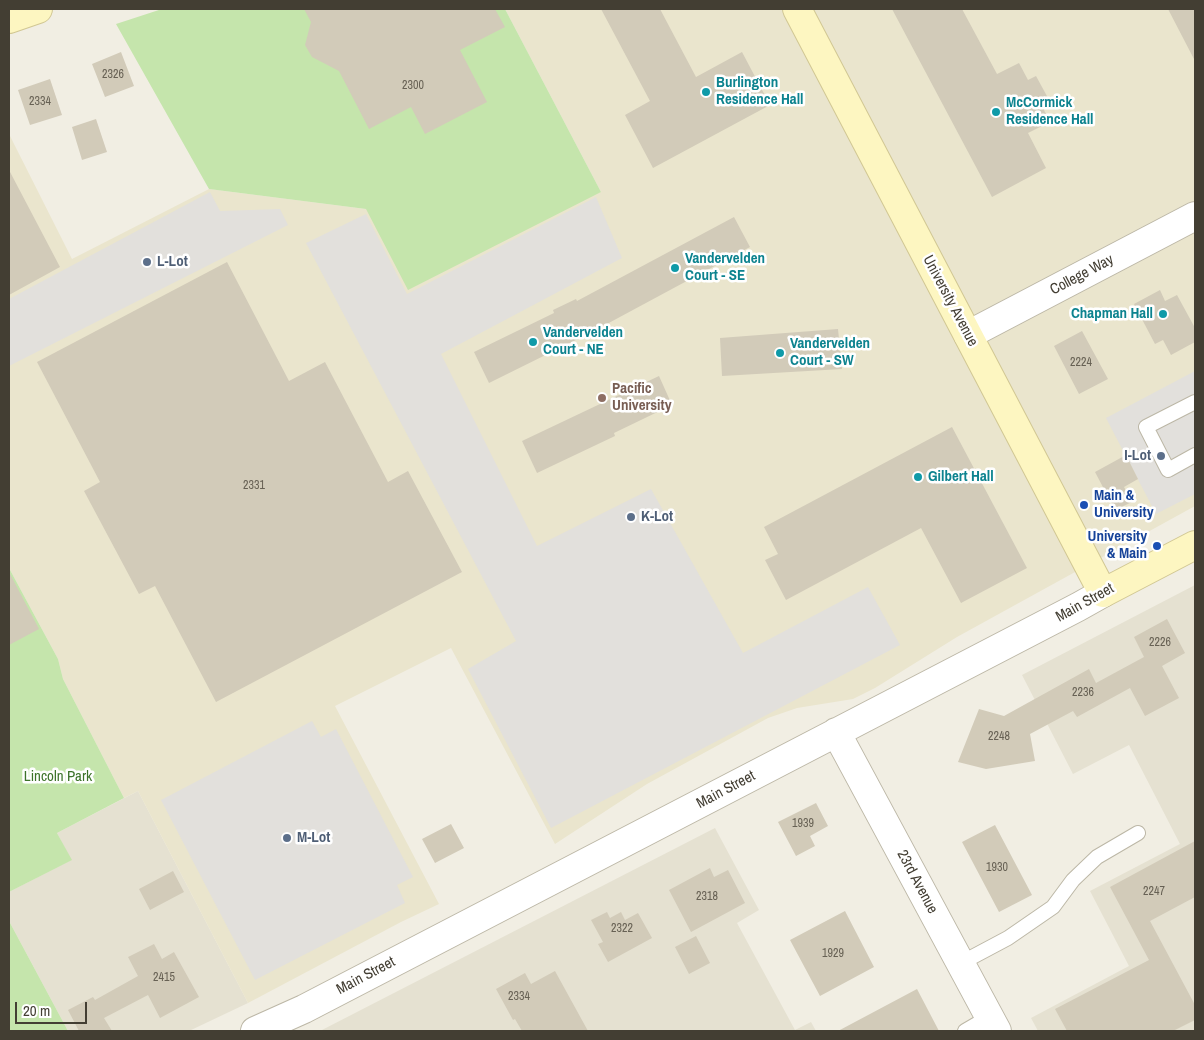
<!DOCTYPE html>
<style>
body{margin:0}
#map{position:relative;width:1204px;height:1040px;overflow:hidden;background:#f1eee3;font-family:"Archivo Narrow",sans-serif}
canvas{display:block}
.frame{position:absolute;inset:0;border:10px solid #433e33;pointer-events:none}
.scale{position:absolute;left:15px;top:1002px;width:72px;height:22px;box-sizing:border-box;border:2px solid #433e33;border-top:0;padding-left:6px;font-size:15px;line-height:18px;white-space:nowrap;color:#433e33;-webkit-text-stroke:4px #fff;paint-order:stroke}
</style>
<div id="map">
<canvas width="1204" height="1040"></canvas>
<div class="frame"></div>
<div class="scale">20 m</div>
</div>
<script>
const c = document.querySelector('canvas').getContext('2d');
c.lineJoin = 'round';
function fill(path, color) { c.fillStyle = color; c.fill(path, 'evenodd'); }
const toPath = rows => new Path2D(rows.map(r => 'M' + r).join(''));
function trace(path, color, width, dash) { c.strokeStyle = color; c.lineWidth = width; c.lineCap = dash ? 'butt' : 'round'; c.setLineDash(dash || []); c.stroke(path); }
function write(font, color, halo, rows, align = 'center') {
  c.font = font + ' "Archivo Narrow",sans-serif'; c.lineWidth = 5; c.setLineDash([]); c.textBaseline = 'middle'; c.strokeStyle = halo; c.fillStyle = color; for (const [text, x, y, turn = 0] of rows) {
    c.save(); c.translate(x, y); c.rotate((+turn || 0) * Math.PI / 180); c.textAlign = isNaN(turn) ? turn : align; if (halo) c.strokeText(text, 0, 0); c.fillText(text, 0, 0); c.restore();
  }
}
fill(toPath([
 [1195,585,1195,1031,1038,1031,1031,1018,1129,966,1090,891,1180,844,1129,745,1073,774,1022,675],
 [138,791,248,1003,189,1031,68,1031,9,921,9,892,71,860,57,833],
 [715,828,759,910,737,923,795,1030,811,1022,816,1031,320,1031]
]), '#e5e1d1');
fill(toPath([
 [505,9,1195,9,1195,506,957,637,875,688,853,699,797,708,768,718,647,784,555,844,451,648,335,706,439,904,401,922,248,1003,138,791,124,798,63,679,58,659,9,568,9,134,72,259,209,189,366,209,601,192]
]), '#eae5cd');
fill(toPath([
 [162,9,505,9,601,192,408,290,366,209,209,189,116,24],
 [9,568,58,659,63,679,124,798,57,833,72,860,9,892],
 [9,921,68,1031,9,1031]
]), '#c5e5ac');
fill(toPath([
 [210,192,220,211,280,209,288,225,9,366,9,299],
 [596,197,622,258,441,354,537,546,651,489,743,653,868,587,900,645,551,828,468,669,516,641,306,243,366,214,407,294],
 [1195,371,1195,494,1156,514,1106,418],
 [312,721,321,737,336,729,413,877,397,885,405,903,255,980,161,800]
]), '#e2e0dc');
fill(toPath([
 [304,9,495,9,505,27,460,50,487,102,425,134,411,107,369,129,339,71,312,57,305,45,311,22],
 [601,9,660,9,696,77,742,52,770,105,653,168,625,115,650,101],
 [892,9,962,9,997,74,1019,63,1028,80,1036,76,1048,98,1040,102,1050,122,1028,133,1046,168,992,197],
 [1168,9,1195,9,1195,61],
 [121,52,134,86,105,97,92,64],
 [50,79,62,115,30,125,18,90],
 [96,119,107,152,82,160,72,127],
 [9,170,60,267,9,295],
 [734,217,750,247,592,332,489,383,474,352,554,313,553,310,576,299,577,301],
 [227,262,289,381,325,362,388,482,408,471,462,572,216,702,155,586,139,594,84,491,100,482,37,362],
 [1160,290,1165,301,1177,295,1195,328,1195,342,1171,355,1163,340,1155,344,1134,304],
 [838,329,842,369,722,376,720,338],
 [1082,331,1108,379,1079,394,1054,346],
 [659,376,672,405,614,433,615,436,537,473,522,441],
 [952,427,1027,568,961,603,921,528,786,600,765,560,778,554,764,527],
 [1126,455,1138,479,1124,487,1132,502,1115,510,1095,472],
 [9,572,39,629,9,645],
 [1167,619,1185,653,1162,666,1179,698,1145,716,1130,688,1077,717,1073,711,1030,734,1035,761,986,769,958,762,979,709,1004,716,1089,669,1096,683,1144,657,1134,637],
 [816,803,828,826,810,836,815,846,796,856,778,822],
 [451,824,464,848,435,863,422,839],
 [995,825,1032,895,999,912,962,842],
 [1195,841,1195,897,1150,921,1195,1005,1195,1020,1173,1031,1067,1031,1055,1009,1149,960,1110,887],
 [710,868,714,877,728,870,745,903,691,932,669,890],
 [173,871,184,892,150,910,139,889],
 [845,911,874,967,820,996,790,940],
 [607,912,610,918,621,912,625,920,638,913,652,938,608,962,598,944,603,942,591,920],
 [696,936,710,963,689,974,675,947],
 [154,944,162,959,174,952,199,997,160,1018,148,995,104,1018,112,1031,79,1031,68,1010,93,997,95,1000,138,976,128,957],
 [555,971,588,1031,522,1031,515,1019,513,1020,496,989,525,973,531,984],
 [917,989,939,1031,838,1031]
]), '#d2cbb9');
const lane = toPath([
 [1195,402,1146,427,1168,470,1195,455],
 [961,963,1008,938,1053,907,1073,880,1097,857,1138,833],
 [965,1031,989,1017]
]);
const street = toPath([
 [968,335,1195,216],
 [836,732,997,1031],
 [255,1031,304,1009,1078,607,1103,593]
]);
const secondary = toPath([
 [797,9,1103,593,1195,545],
 [9,19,38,9]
]);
trace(lane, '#bcb7a6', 16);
trace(street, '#bcb7a6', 30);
trace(secondary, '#d1c793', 30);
trace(lane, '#fff', 14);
trace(street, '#fff', 28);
trace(secondary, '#fdf6c1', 28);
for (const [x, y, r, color] of [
 [706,92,5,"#0f9aa8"],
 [996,112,5,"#0f9aa8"],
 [147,262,5,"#5c6f8a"],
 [675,268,5,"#0f9aa8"],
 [1163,314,5,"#0f9aa8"],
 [533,342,5,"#0f9aa8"],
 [780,353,5,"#0f9aa8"],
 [602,398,5,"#8d6e63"],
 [1161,456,5,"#5c6f8a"],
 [918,477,5,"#0f9aa8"],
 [1084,505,5,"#1a4fb4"],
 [631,517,5,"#5c6f8a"],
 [1157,546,5,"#1a4fb4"],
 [287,838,5,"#5c6f8a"]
]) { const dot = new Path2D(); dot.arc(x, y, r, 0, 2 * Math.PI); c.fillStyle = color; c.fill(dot); trace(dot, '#fff', 2); }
write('12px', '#676154', null, [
 ["2326",113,75],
 ["2300",413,86],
 ["2334",40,102],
 ["2224",1081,363],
 ["2331",254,486],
 ["2226",1160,643],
 ["2236",1083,693],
 ["2248",999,737],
 ["1939",803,824],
 ["1930",997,868],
 ["2247",1154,892],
 ["2318",707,897],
 ["2322",622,929],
 ["1929",833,954],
 ["2415",164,978],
 ["2334",519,997]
]);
write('bold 15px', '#0d838f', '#fff', [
 ["Burlington",716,83],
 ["Residence Hall",716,100],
 ["McCormick",1006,103],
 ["Residence Hall",1006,120],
 ["Vandervelden",685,259],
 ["Court - SE",685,276],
 ["Chapman Hall",1153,314,"right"],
 ["Vandervelden",543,333],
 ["Court - NE",543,350],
 ["Vandervelden",790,344],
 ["Court - SW",790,361],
 ["Gilbert Hall",928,477]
], 'left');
write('bold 15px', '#4e5e75', '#fff', [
 ["L-Lot",157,262],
 ["I-Lot",1151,456,"right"],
 ["K-Lot",641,517],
 ["M-Lot",297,838]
], 'left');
write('15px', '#433e33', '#fff', [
 ["College Way",1082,275,-28],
 ["University Avenue",950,301,62],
 ["Main Street",1085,603,-29],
 ["Main Street",726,790,-28],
 ["23rd Avenue",917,882,62],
 ["Main Street",366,976,-28]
]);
write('bold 15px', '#785e54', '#fff', [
 ["Pacific",612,389],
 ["University",612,406]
], 'left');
write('bold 15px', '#164399', '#fff', [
 ["Main &",1094,496],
 ["University",1094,513],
 ["University",1147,537,"right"],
 ["& Main",1147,554,"right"]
], 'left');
write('15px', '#3c7229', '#fff', [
 ["Lincoln Park",58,777]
]);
</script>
